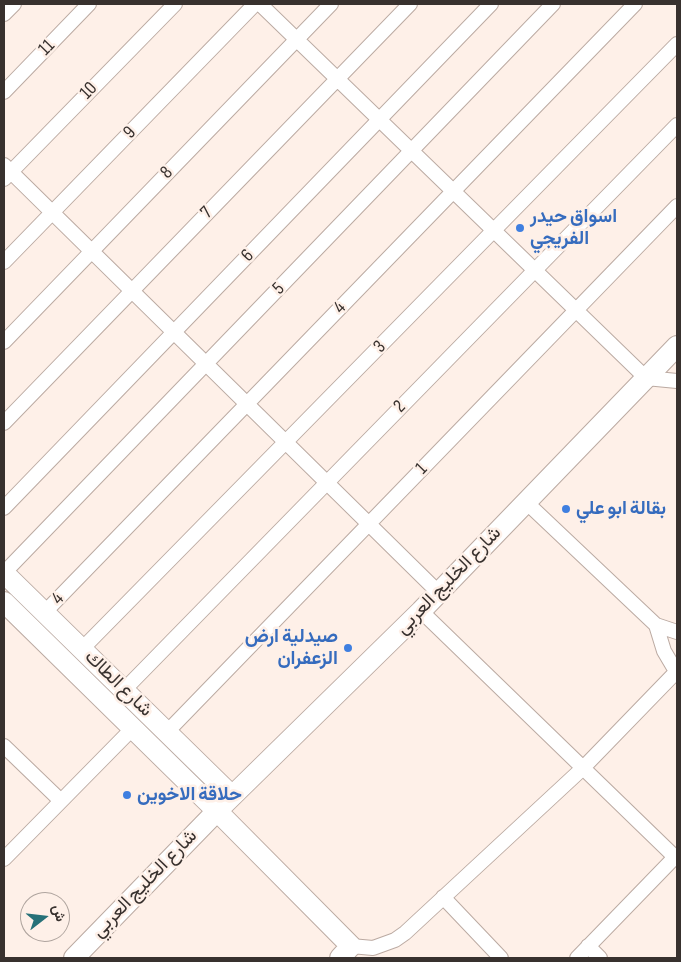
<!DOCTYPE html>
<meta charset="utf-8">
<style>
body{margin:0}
#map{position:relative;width:681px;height:962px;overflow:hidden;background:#fef0e8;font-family:"Sofia Sans Condensed",Vazirmatn,sans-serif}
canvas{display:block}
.frame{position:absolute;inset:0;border:5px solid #38312e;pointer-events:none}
.north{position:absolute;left:20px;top:892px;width:50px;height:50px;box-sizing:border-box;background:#fef0e8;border:1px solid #afa49e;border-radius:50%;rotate:74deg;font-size:14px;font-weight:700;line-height:20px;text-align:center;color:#38312e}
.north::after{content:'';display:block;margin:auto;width:18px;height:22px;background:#277178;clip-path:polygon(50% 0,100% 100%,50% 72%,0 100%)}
</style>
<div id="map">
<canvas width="681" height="962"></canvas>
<div class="frame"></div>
<div class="north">ش</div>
</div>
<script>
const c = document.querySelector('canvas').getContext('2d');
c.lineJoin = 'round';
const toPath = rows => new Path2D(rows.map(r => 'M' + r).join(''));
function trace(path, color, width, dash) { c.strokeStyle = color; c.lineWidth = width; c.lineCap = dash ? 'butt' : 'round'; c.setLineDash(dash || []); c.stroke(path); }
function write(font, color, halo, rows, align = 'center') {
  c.font = font + ' "Sofia Sans Condensed",Vazirmatn,sans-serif'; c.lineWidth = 5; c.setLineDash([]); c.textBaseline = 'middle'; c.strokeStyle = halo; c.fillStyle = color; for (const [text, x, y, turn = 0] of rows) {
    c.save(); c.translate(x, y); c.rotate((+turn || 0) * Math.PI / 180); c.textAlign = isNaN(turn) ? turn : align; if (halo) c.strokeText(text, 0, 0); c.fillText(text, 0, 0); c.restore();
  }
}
const minor = toPath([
 [260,4,646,378,677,381],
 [4,14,14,4],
 [4,92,89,4],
 [4,165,439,593],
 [4,179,175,4],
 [4,262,255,4],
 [4,342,331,4],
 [4,423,410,4],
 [526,502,656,625,677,632],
 [4,508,491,4],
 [4,573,553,4],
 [421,611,677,859],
 [45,612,635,4],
 [656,625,664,651,677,673],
 [82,649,677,44],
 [124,690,677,125],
 [167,732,677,206],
 [4,746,61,801],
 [4,859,133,728],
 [443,897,501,958],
 [351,946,373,948,395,940,405,933,583,768,676,672],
 [588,946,600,958],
 [577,958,675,857]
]);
const secondary = toPath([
 [4,573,232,796],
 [4,602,217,811,351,946,340,958],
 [74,958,217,811,421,611,677,346]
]);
trace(minor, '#bbaaa2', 16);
trace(secondary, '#bbaaa2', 22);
trace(minor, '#fff', 14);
trace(secondary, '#fff', 20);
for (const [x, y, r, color] of [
 [520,228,5,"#3f7fe0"],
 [566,509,5,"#3f7fe0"],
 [348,648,5,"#3f7fe0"],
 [127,795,5,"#3f7fe0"]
]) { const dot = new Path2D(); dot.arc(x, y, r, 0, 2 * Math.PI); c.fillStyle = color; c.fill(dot); trace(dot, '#fef0e8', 2); }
write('19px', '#38312e', '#fef0e8', [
 ["11",47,48,-46],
 ["10",89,91,-46],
 ["9",130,133,-46],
 ["8",167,173,-46],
 ["7",207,213,-46],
 ["6",248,256,-46],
 ["5",279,289,-46],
 ["4",340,308,-46],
 ["3",380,347,-46],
 ["2",400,407,-46],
 ["1",422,469,-46],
 ["شارع الخليج العربي",449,581,-46],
 ["4",58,599,-46],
 ["شارع الطاك",118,684,44],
 ["شارع الخليج العربي",145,884,-46]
]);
write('bold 19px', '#366cbe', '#fef0e8', [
 ["اسواق حيدر",530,217],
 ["الفريجي",530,239],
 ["بقالة ابو علي",576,509],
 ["صيدلية ارض",338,637,"right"],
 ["الزعفران",338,659,"right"],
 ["حلاقة الاخوين",137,795]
], 'left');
</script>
